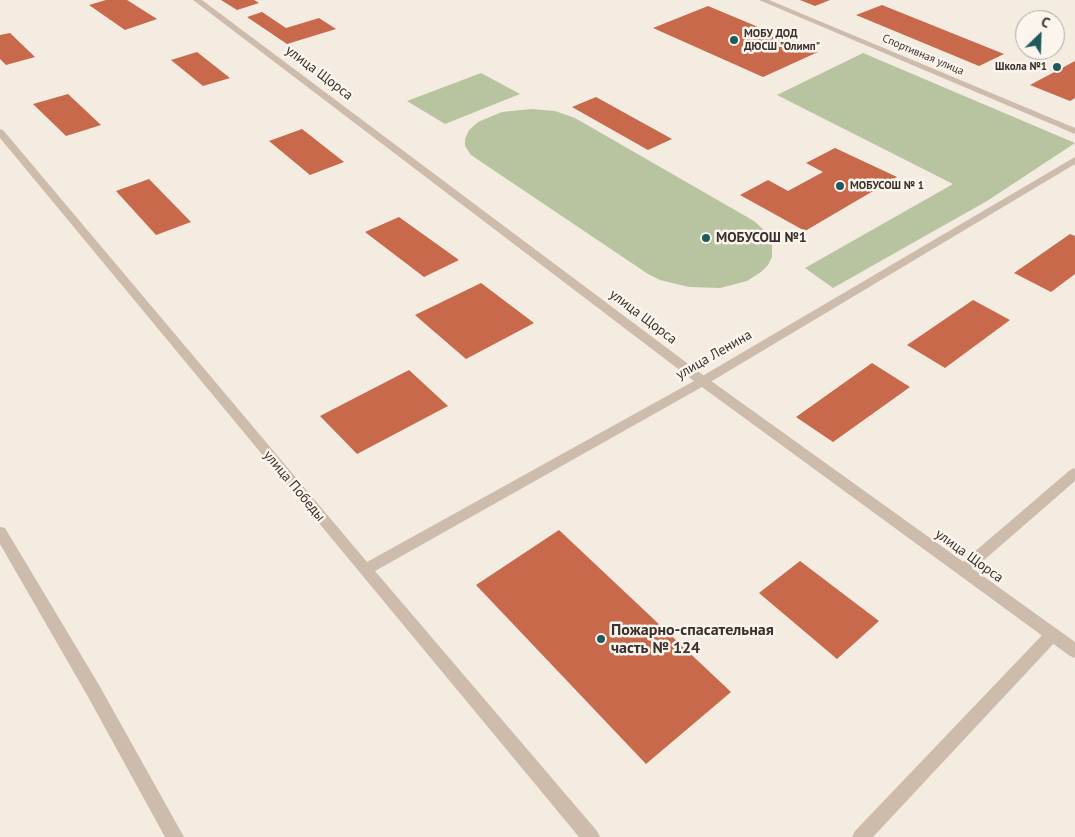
<!DOCTYPE html>
<meta charset="utf-8">
<style>
body{margin:0}
#map{position:relative;width:1075px;height:837px;overflow:hidden;background:#f4ebe1;font-family:"PT Sans",sans-serif}
canvas{display:block}
.north{position:absolute;left:1015px;top:10px;width:50px;height:50px;box-sizing:border-box;background:#fbf5ee;border:1px solid #aea6a0;border-radius:50%;rotate:24deg;font-size:14px;font-weight:700;line-height:20px;text-align:center;color:#3b302b}
.north::after{content:'';display:block;margin:auto;width:18px;height:22px;background:#1f5a5e;clip-path:polygon(50% 0,100% 100%,50% 72%,0 100%)}
</style>
<div id="map">
<canvas width="1075" height="837"></canvas>
<div class="north">С</div>
</div>
<script>
const c = document.querySelector('canvas').getContext('2d');
c.lineJoin = 'round';
function fill(path, color) { c.fillStyle = color; c.fill(path, 'evenodd'); }
const toPath = rows => new Path2D(rows.map(r => 'M' + r).join(''));
function trace(path, color, width, dash) { c.strokeStyle = color; c.lineWidth = width; c.lineCap = dash ? 'butt' : 'round'; c.setLineDash(dash || []); c.stroke(path); }
function write(font, color, halo, rows, align = 'center') {
  c.font = font + ' "PT Sans",sans-serif'; c.lineWidth = 5; c.setLineDash([]); c.textBaseline = 'middle'; c.strokeStyle = halo; c.fillStyle = color; for (const [text, x, y, turn = 0] of rows) {
    c.save(); c.translate(x, y); c.rotate((+turn || 0) * Math.PI / 180); c.textAlign = isNaN(turn) ? turn : align; if (halo) c.strokeText(text, 0, 0); c.fillText(text, 0, 0); c.restore();
  }
}
fill(toPath([
 [863,53,1075,143,987,201,833,288,805,268,953,184,777,95],
 [481,73,520,94,445,124,407,101],
 [531,109,555,111,575,118,754,221,766,232,772,244,772,257,768,265,761,272,747,281,720,288,689,287,660,280,648,274,471,155,465,146,465,139,469,130,478,122,502,112]
]), '#b8c4a0');
fill(toPath([
 [106,0,127,0,157,19,125,30,89,5],
 [221,0,254,0,259,3,237,10],
 [800,0,830,0,815,6],
 [882,5,1004,54,979,66,856,15],
 [708,6,818,52,763,77,653,28],
 [262,12,286,28,319,18,336,29,287,44,247,17],
 [10,33,35,57,6,65,0,59,0,35],
 [197,52,230,78,203,86,171,60],
 [1075,61,1075,98,1070,101,1030,85],
 [68,94,101,125,66,136,33,104],
 [596,97,672,139,648,150,572,107],
 [302,129,344,162,310,175,269,141],
 [835,148,897,177,805,231,740,195,768,180,788,191,823,172,806,163],
 [149,179,191,222,156,235,116,191],
 [399,217,459,260,424,277,365,232],
 [1070,234,1075,236,1075,274,1051,292,1014,273],
 [481,283,534,323,466,359,415,315],
 [973,300,1010,320,945,368,907,345],
 [872,363,910,387,833,442,796,417],
 [409,370,448,406,357,454,320,416],
 [559,530,731,692,646,764,476,585],
 [800,561,879,621,837,659,759,593]
]), '#c8694b');
fill(toPath([
 [1075,468,1075,481,968,574,963,576,958,574,956,570,958,566,1070,470,1075,468],
 [0,527,5,528,99,685,184,837,165,837,87,695,0,544,0,527],
 [1052,628,1057,630,1060,635,1057,640,873,837,852,837,855,831,1047,630,1052,628]
]), '#cdbbac');
fill(toPath([
 [193,0,202,0,707,378,1075,642,1075,658,1070,656,702,387,375,571,597,831,600,837,579,837,0,138,0,129,3,130,367,562,694,381,193,0],
 [759,0,769,0,1075,128,1075,134,759,0]
]), '#cdbbac');
fill(toPath([
 [1075,157,1075,164,707,384,703,385,697,381,699,378,1075,157]
]), '#cdbbac');
for (const [x, y, r, color] of [
 [734,40,5,"#1f5a5e"],
 [1057,67,5,"#1f5a5e"],
 [840,186,5,"#1f5a5e"],
 [706,238,5,"#1f5a5e"],
 [601,639,5,"#1f5a5e"]
]) { const dot = new Path2D(); dot.arc(x, y, r, 0, 2 * Math.PI); c.fillStyle = color; c.fill(dot); trace(dot, '#fbf5ee', 2); }
write('bold 11px', '#3b302b', '#fbf5ee', [
 ["МОБУ ДОД",744,34],
 ["ДЮСШ \"Олимп\"",744,47],
 ["Школа №1",1047,67,"right"],
 ["МОБУСОШ № 1",850,186]
], 'left');
write('11px', '#3b302b', '#fbf5ee', [
 ["Спортивная улица",923,55,23]
]);
write('14px', '#3b302b', '#fbf5ee', [
 ["улица Щорса",319,73,37],
 ["улица Щорса",643,317,37],
 ["улица Ленина",714,355,-30],
 ["улица Победы",294,486,50],
 ["улица Щорса",969,556,36]
]);
write('bold 14px', '#3b302b', '#fbf5ee', [
 ["МОБУСОШ №1",716,238]
], 'left');
write('bold 16px', '#3b302b', '#fbf5ee', [
 ["Пожарно-спасательная",611,630],
 ["часть № 124",611,648]
], 'left');
</script>
